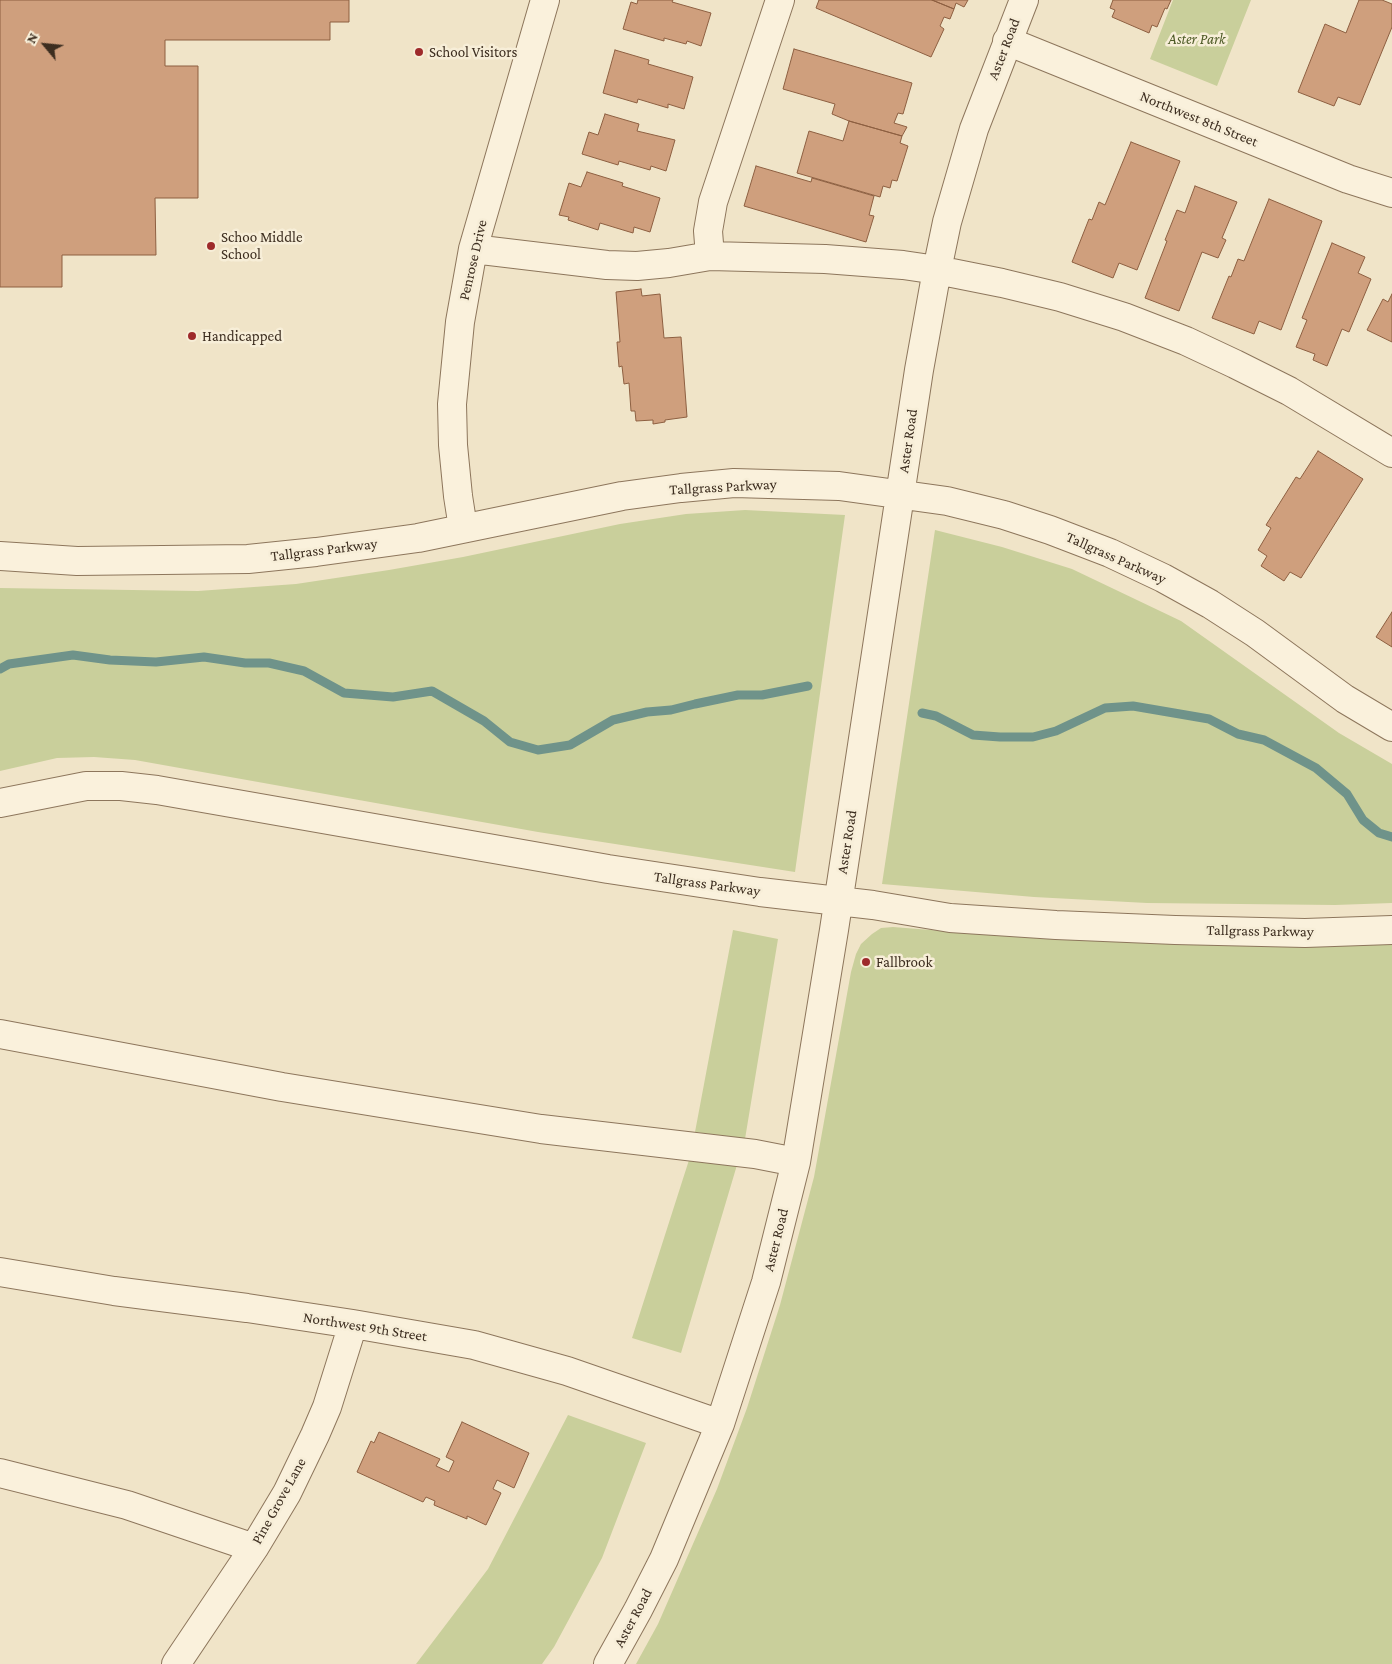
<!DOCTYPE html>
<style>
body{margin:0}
#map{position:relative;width:1392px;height:1664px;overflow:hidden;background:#f0e4c8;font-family:"Crimson Pro",serif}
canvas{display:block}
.north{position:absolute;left:20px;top:20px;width:50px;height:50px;-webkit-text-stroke:4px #f7eed8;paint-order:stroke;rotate:298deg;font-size:14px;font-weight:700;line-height:20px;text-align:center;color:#3d2e20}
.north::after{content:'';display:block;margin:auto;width:18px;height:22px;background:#3d2e20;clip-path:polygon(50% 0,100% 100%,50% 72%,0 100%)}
</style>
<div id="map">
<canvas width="1392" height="1664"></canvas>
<div class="north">N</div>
</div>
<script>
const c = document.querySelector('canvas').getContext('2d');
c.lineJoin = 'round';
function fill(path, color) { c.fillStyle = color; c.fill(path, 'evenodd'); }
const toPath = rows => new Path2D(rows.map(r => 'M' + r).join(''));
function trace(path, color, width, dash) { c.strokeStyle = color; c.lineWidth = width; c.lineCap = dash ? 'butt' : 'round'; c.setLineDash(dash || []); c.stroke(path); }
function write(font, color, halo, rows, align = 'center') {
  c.font = font + ' "Crimson Pro",serif'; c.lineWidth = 5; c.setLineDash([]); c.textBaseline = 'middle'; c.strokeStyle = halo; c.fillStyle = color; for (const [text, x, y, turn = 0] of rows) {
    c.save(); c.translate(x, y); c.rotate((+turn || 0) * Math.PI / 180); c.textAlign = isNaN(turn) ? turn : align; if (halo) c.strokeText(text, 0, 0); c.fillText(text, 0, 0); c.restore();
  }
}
fill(toPath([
 [1173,0,1251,0,1217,86,1150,59],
 [745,510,845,515,795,872,538,832,135,760,94,757,57,758,0,771,0,588,198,591,296,584,389,570,463,557,620,524,686,514],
 [935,530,1002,547,1072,569,1181,621,1339,733,1392,764,1392,903,1335,905,1147,903,1034,897,882,884],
 [893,927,1033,938,1259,946,1392,944,1392,1664,636,1664,658,1624,717,1489,747,1408,780,1305,814,1177,851,972,856,954,861,944,872,934,881,928],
 [733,930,778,939,745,1139,695,1132],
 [689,1160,737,1165,681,1353,632,1338],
 [568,1415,646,1443,602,1558,554,1647,542,1664,416,1664,488,1569]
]), '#c9cf9b');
trace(toPath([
 [0,669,9,664,73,655,110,660,156,662,204,657,245,663,269,663,304,671,344,693,393,697,432,691,484,721,510,742,538,750,570,745,613,720,647,712,671,710,695,704,738,695,762,695,808,686],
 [922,713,936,716,973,735,1000,737,1033,737,1056,731,1105,708,1133,706,1209,719,1238,734,1264,740,1316,768,1347,794,1363,820,1379,833,1392,837]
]), '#6f938a', 9);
const building = toPath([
 [0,0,349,0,349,22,330,22,330,40,165,40,165,66,198,66,198,198,155,198,156,255,62,255,62,287,0,287,0,0],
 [638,0,673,0,672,2,711,13,701,46,687,41,686,44,664,38,664,41,623,29,631,2,637,4,638,0],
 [819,0,932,0,954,9,950,19,944,17,940,26,944,29,931,57,816,8,819,0],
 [932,0,968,0,964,7,956,3,954,9,932,0],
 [1113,0,1171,0,1167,9,1165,8,1157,27,1152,25,1149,33,1112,17,1115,10,1110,8,1113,0],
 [1359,0,1382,0,1392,4,1392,27,1360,105,1338,97,1334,106,1298,92,1325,24,1346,33,1359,0],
 [794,49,912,83,903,114,898,113,894,123,907,127,902,136,849,121,832,114,835,104,783,89,794,49],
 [615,50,649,60,648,64,693,77,684,109,668,104,668,108,638,99,637,103,603,93,615,50],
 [605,114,639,124,637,131,675,140,666,171,651,166,650,170,619,161,618,165,582,154,589,132,598,135,605,114],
 [849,121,902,136,900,143,908,146,897,181,892,180,890,188,883,186,880,197,797,173,809,131,843,141,849,121],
 [1131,142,1180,161,1137,270,1119,263,1113,278,1072,262,1089,219,1092,220,1099,202,1105,205,1131,142],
 [756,166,811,182,812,178,874,196,869,215,874,216,866,242,744,206,756,166],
 [587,172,623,183,622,186,660,198,650,232,634,227,633,233,600,223,598,230,568,220,569,217,559,215,569,183,581,187,587,172],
 [1195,186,1237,202,1222,238,1226,240,1218,258,1202,252,1179,311,1145,298,1167,241,1165,240,1177,210,1185,213,1195,186],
 [1269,199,1322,221,1281,330,1259,321,1254,334,1212,318,1229,276,1231,277,1238,259,1244,261,1269,199],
 [1332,243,1365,257,1358,273,1371,279,1349,332,1342,329,1327,366,1313,360,1315,354,1296,347,1307,320,1302,318,1332,243],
 [641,289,642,296,660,294,664,338,681,337,687,417,665,420,665,422,653,424,653,420,636,421,635,411,631,411,629,383,624,384,622,366,619,367,617,342,620,342,616,292,641,289],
 [1392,294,1392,342,1367,330,1383,299,1388,302,1392,294],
 [1318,451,1363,479,1301,578,1290,572,1284,581,1261,566,1267,556,1258,550,1271,528,1266,525,1296,477,1300,479,1318,451],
 [1392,612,1392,647,1376,637,1392,612],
 [462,1422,529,1453,514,1488,497,1480,493,1489,501,1493,486,1525,467,1516,467,1519,434,1505,435,1501,426,1497,423,1502,357,1472,371,1441,374,1443,379,1432,440,1459,436,1466,449,1472,454,1461,446,1457,462,1422]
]);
fill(building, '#cf9f7d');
trace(building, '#8d5f41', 1);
const minor = toPath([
 [1007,41,1348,179,1392,193],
 [473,249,607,265,637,266,669,263,710,256,825,259,903,265,937,270,1002,283,1060,297,1124,317,1186,341,1235,364,1289,391,1392,453],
 [710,256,708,231,713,202,780,0],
 [463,528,458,496,453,445,452,404,460,322,473,249,545,0],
 [0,556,77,561,248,559,316,552,418,538,622,496,681,488,734,483,839,486,947,501,1004,515,1050,530,1110,553,1163,578,1210,604,1255,633,1345,699,1392,727],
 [0,803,86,786,121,786,157,790,608,869,760,892,873,905,950,918,1056,925,1175,930,1305,933,1392,930],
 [0,1034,282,1087,541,1129,755,1154,796,1162],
 [0,1272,114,1291,247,1308,353,1324,474,1345,567,1371,720,1424],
 [0,1473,127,1505,254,1548],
 [176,1664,254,1548,287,1493,315,1435,327,1407,353,1324],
 [608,1664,638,1610,664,1559,720,1424,766,1282,796,1162,834,930,919,370,937,270,947,222,974,129,1024,0]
]);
trace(minor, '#8d765c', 30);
trace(minor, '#faf1dc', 28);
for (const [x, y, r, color] of [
 [419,52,5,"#9e2a2b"],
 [211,246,5,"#9e2a2b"],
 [192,336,5,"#9e2a2b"],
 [866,962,5,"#9e2a2b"]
]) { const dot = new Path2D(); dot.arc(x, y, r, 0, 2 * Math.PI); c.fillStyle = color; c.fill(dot); trace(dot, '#f7eed8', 2); }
write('italic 15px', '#4d5a26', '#f7eed8', [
 ["Aster Park",1197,39]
]);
write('15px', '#3d2e20', '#f7eed8', [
 ["Aster Road",1004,49,-69],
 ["Northwest 8th Street",1199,119,22],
 ["Penrose Drive",473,260,-77],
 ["Aster Road",908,441,-82],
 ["Tallgrass Parkway",723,487,-3],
 ["Tallgrass Parkway",324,550,-7],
 ["Tallgrass Parkway",1116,558,24],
 ["Aster Road",847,842,-81],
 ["Tallgrass Parkway",707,884,8],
 ["Tallgrass Parkway",1260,931,1],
 ["Aster Road",776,1240,-76],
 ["Northwest 9th Street",365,1327,9],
 ["Pine Grove Lane",279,1501,-61],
 ["Aster Road",633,1618,-62]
]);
write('15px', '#3d2e20', '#f7eed8', [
 ["School Visitors",429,52],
 ["Schoo Middle",221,237],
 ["School",221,254],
 ["Handicapped",202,336],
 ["Fallbrook",876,962]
], 'left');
</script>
